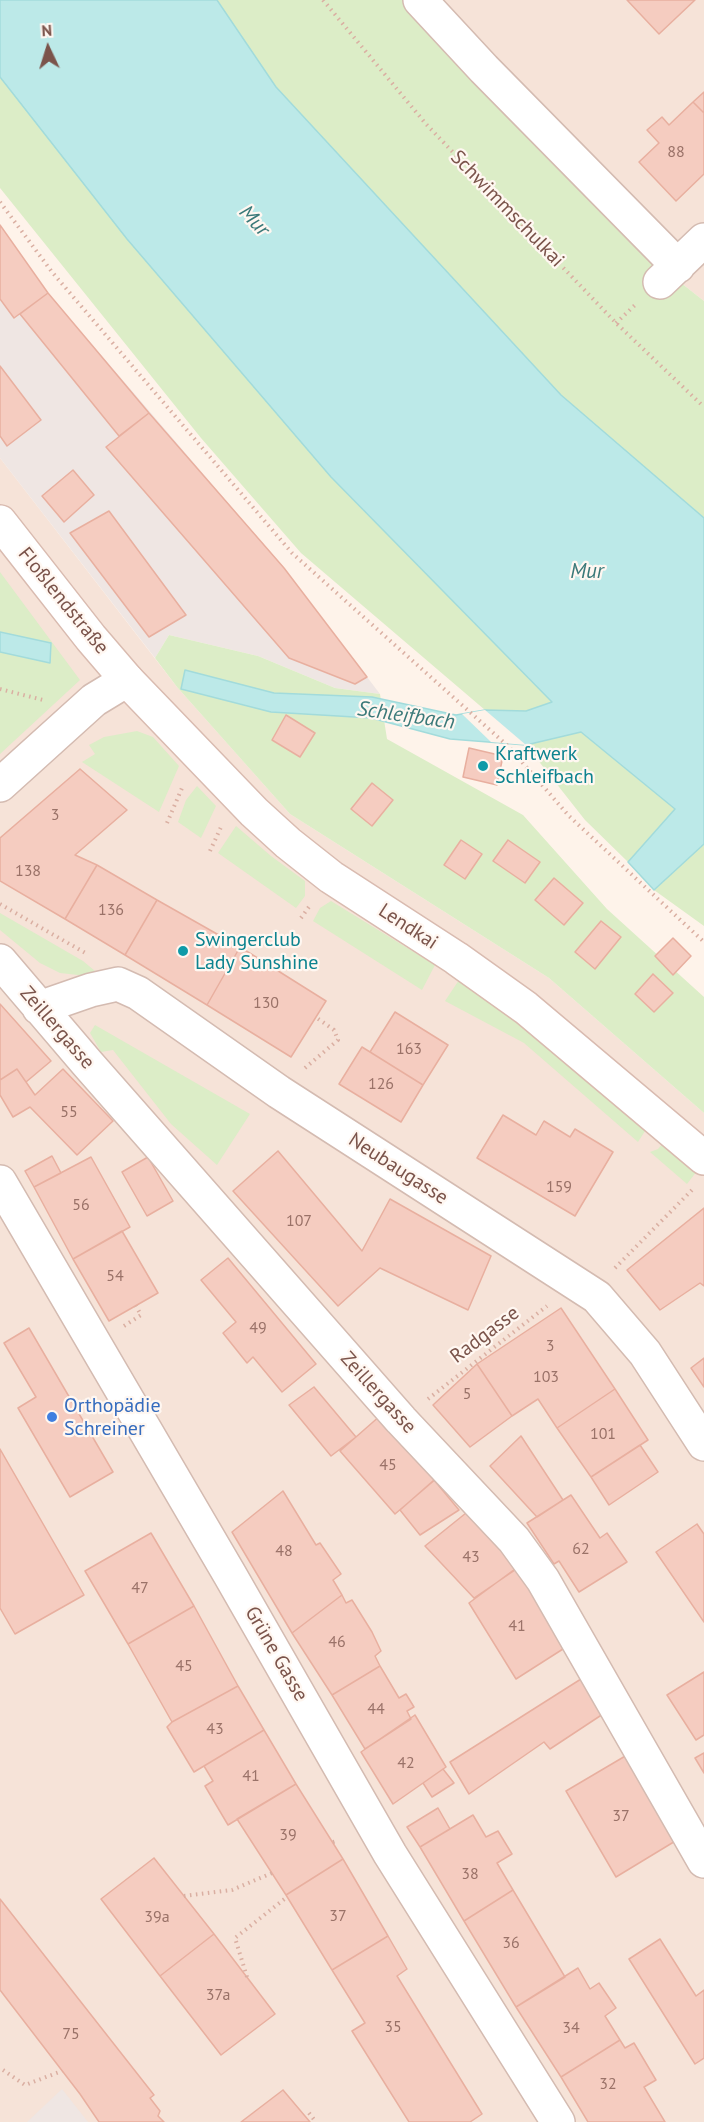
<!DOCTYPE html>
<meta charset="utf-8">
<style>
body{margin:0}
#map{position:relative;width:704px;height:2122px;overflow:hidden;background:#fef3ea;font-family:"PT Sans",sans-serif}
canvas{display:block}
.north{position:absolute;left:18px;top:18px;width:60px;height:60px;-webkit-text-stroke:4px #fff7f1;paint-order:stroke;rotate:356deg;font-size:16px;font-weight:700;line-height:24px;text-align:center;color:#7b544b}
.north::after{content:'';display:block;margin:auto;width:21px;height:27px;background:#7b544b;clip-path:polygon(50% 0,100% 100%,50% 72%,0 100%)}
</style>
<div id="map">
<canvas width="704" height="2122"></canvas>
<div class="north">N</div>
</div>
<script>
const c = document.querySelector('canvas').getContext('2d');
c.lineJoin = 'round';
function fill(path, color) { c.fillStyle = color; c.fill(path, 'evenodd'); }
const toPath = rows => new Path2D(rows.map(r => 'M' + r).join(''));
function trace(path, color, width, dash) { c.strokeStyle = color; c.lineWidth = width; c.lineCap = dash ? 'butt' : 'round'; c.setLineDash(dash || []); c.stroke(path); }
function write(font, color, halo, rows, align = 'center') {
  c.font = font + ' "PT Sans",sans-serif'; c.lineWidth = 4.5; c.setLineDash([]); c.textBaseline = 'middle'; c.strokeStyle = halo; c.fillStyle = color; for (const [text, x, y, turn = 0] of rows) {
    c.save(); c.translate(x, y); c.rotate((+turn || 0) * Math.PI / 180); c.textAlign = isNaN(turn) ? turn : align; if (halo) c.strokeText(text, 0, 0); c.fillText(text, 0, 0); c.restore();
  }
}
fill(toPath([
 [408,0,704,0,704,301,662,268],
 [0,458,177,687,290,814,549,978,704,1113,704,2122,0,2122]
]), '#f6e3d8');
fill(toPath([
 [0,225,48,293,284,568,380,694,335,688,258,656,169,635,155,658,0,458],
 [62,2089,88,2122,27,2122]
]), '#efe6e3');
fill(toPath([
 [217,0,408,0,662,268,704,301,704,518,561,395,276,87],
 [0,77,127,239,331,477,552,702,526,711,485,710,301,553,201,438,0,188],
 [0,572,80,680,0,754],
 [169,635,258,656,335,688,380,694,387,739,523,815,607,909,704,997,704,1113,549,978,290,814,177,687,155,658],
 [137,731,153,737,179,766,159,812,82,762,95,754,89,745,104,737],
 [581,732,675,809,628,862,585,820,526,745],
 [197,786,216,806,201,838,178,822,186,800],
 [236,826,271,856,305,881,305,896,296,908,218,853],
 [704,844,704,926,654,890],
 [331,901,435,965,422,990,313,921,320,908],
 [0,913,83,961,95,971,87,976,60,973,40,963,0,930],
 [459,980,508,1012,647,1128,638,1142,524,1043,445,1001],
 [95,1025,250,1114,217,1165,171,1124,113,1050,101,1052,90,1033],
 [664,1142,697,1171,687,1184,650,1152,658,1149]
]), '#dcedc7');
const water = toPath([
 [0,0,217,0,276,87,561,395,704,518,704,844,654,890,628,862,675,809,581,732,526,745,450,739,371,718,271,712,181,689,185,670,274,693,372,697,456,715,485,710,526,711,552,702,331,477,127,239,0,77,0,0],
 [0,632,51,643,50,663,0,652,0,632]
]);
fill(water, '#bce9e8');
trace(water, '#a2dbdb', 1.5);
fill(toPath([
 [485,710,526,745,491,742,462,714]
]), '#fef3ea');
const building = toPath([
 [627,0,695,0,659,34,627,0],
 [704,92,704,113,693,102,704,92],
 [693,102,704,113,704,174,676,201,639,162,659,143,647,130,662,117,669,125,693,102],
 [0,225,48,293,14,318,0,299,0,225],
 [48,293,149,413,119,436,20,314,48,293],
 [0,366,41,420,7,446,0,436,0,366],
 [149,413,284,568,367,677,355,684,289,658,106,447,149,413],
 [73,470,94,495,64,522,42,496,73,470],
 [109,511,186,615,149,637,70,533,109,511],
 [286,715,315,733,300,757,272,740,286,715],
 [469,748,503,756,497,785,463,777,469,748],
 [80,769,127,810,75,855,97,865,65,919,0,881,0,838,80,769],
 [372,783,393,800,372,826,351,809,372,783],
 [461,840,482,854,465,879,444,865,461,840],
 [508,840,540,862,525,883,493,861,508,840],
 [97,865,157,900,125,955,65,919,97,865],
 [554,878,583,903,564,925,535,900,554,878],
 [157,900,240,947,207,1005,125,955,157,900],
 [601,921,621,937,595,969,575,952,601,921],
 [673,938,691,956,673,975,655,956,673,938],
 [240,947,326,1001,291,1057,207,1005,240,947],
 [653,974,673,993,654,1012,635,994,653,974],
 [0,1004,51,1061,26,1082,17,1069,0,1080,0,1004],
 [395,1012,448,1045,423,1085,370,1052,395,1012],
 [362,1047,423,1085,401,1122,339,1084,362,1047],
 [17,1069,35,1095,63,1069,113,1121,77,1155,30,1107,13,1117,0,1095,0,1080,17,1069],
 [503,1115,536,1135,544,1121,570,1137,575,1129,613,1152,575,1216,477,1158,503,1115],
 [278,1151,362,1251,390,1199,491,1256,468,1310,380,1268,338,1306,233,1191,278,1151],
 [52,1156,61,1173,34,1187,25,1171,52,1156],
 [91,1157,130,1227,73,1259,34,1187,91,1157],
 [148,1157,173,1201,147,1216,122,1172,148,1157],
 [704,1208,704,1286,700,1283,660,1310,627,1270,704,1208],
 [122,1231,158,1293,109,1321,73,1259,122,1231],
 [228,1258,316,1364,282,1392,253,1357,247,1363,223,1333,236,1322,201,1280,228,1258],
 [561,1308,615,1389,557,1428,538,1399,512,1416,477,1364,561,1308],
 [29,1328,113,1472,70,1497,18,1408,36,1397,4,1343,29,1328],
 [704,1358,704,1387,691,1368,704,1358],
 [477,1364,512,1416,470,1447,433,1405,477,1364],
 [314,1387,356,1437,331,1456,289,1405,314,1387],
 [615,1389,648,1440,591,1477,557,1428,615,1389],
 [381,1415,437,1478,395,1514,340,1451,381,1415],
 [521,1436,563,1500,537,1517,490,1466,521,1436],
 [640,1445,658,1472,609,1505,591,1477,640,1445],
 [0,1449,84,1595,15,1634,0,1608,0,1449],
 [434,1480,459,1510,420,1535,400,1510,434,1480],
 [283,1491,316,1545,320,1543,341,1574,333,1580,342,1595,292,1633,232,1532,283,1491],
 [571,1495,600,1538,607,1533,627,1562,579,1592,559,1561,554,1564,527,1523,571,1495],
 [466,1513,518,1568,474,1598,425,1546,466,1513],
 [697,1524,704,1534,704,1622,656,1552,697,1524],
 [151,1533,194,1606,128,1644,85,1571,151,1533],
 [515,1569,528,1583,563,1649,516,1679,469,1603,515,1569],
 [342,1595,346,1603,352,1600,372,1632,381,1651,375,1656,380,1666,332,1695,292,1633,342,1595],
 [194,1606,238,1686,172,1722,128,1644,194,1606],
 [380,1666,399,1698,406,1694,414,1707,407,1711,411,1719,365,1749,332,1695,380,1666],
 [704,1672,704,1735,696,1740,667,1695,704,1672],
 [581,1679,603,1714,550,1749,544,1742,469,1794,450,1762,581,1679],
 [238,1686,264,1730,194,1772,167,1727,172,1722,238,1686],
 [415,1715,446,1767,393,1804,361,1752,415,1715],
 [264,1730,296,1784,228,1825,205,1786,213,1781,204,1766,264,1730],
 [704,1753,704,1773,695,1758,704,1753],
 [627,1755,677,1840,616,1877,566,1791,627,1755],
 [443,1769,454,1783,432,1797,423,1783,443,1769],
 [296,1784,343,1859,286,1895,237,1819,296,1784],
 [438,1808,450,1829,420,1847,407,1827,438,1808],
 [473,1815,486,1837,498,1831,512,1854,497,1863,513,1890,464,1921,420,1847,473,1815],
 [154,1858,214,1934,160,1976,101,1899,154,1858],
 [343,1859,388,1936,332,1970,286,1895,343,1859],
 [513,1890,565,1977,516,2007,464,1921,513,1890],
 [0,1899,154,2095,150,2098,160,2111,158,2116,164,2122,99,2122,80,2094,0,1990,0,1899],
 [214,1934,275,2014,221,2055,160,1976,214,1934],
 [388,1936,407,1969,397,1976,482,2114,470,2122,409,2122,352,2031,365,2023,332,1970,388,1936],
 [660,1939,696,1996,704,1990,704,2058,695,2064,629,1959,660,1939],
 [578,1968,590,1989,599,1983,616,2008,605,2016,620,2040,561,2077,516,2007,578,1968],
 [620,2040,625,2048,634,2043,656,2080,644,2087,665,2122,588,2122,561,2077,620,2040],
 [283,2090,310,2122,241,2122,283,2090]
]);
fill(building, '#f5ccc0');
trace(building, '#e8af9f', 1.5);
const minor = toPath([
 [420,0,484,69,678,266],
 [660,282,704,240],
 [0,785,94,700,127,680],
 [0,961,87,1063,401,1420,514,1540,543,1580,704,1861],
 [39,1008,91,990,118,984,138,993,279,1092,597,1297,645,1353,704,1444],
 [0,1182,230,1575,390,1854,558,2122]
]);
const secondary = toPath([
 [0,522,91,638,127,680,254,812,288,843,331,877,456,958,526,1008,704,1158]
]);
trace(minor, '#d4bbb1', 36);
trace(secondary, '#d9bbb0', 36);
trace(toPath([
 [323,0,426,124,616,323,704,407],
 [0,202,52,272,292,553,509,747,569,816,704,942],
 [616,323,635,305],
 [0,689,43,700],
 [167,823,182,788],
 [210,851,221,827],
 [0,904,87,954],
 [301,918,311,904],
 [305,1068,338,1040,334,1030,317,1018],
 [615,1268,692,1190],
 [124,1326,141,1315,136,1306],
 [428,1399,547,1306],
 [333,1842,336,1841],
 [184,1896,232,1890,272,1873],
 [247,1977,235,1938,287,1897],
 [3,2070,25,2085,62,2071],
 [309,2113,316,2122]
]), '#daafa2', 4, [1.5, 4.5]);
trace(minor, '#fff', 33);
trace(secondary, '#fff', 33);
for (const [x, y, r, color] of [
 [483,766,6,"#0f9aa8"],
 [183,951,6,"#0f9aa8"],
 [52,1417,6,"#3f7fe0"]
]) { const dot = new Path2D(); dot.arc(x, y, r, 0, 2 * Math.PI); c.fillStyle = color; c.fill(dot); trace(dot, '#fff7f1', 2); }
write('16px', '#9a7268', null, [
 ["88",676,152],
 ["3",55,815],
 ["138",28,871],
 ["136",111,910],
 ["130",266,1003],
 ["163",409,1049],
 ["126",381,1084],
 ["55",69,1112],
 ["159",559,1187],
 ["56",81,1205],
 ["107",299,1221],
 ["54",115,1276],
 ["49",258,1328],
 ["3",550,1346],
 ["103",546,1377],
 ["5",467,1394],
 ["101",603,1434],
 ["45",388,1465],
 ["62",581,1549],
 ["48",284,1551],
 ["43",471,1557],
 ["47",140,1588],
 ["41",517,1626],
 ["46",337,1642],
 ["45",184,1666],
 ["44",376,1709],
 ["43",215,1729],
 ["42",406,1763],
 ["41",251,1776],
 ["37",621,1816],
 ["39",288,1835],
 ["38",470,1874],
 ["37",338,1916],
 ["39a",157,1917],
 ["36",511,1943],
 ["37a",218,1995],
 ["35",393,2027],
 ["34",571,2028],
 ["75",71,2034],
 ["32",608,2084]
]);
write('20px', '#7b544b', '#fff7f1', [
 ["Schwimmschulkai",507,209,46],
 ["Floßlendstraße",63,601,51],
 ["Lendkai",408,927,33],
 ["Zeillergasse",57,1028,49],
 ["Neubaugasse",398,1169,33],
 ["Radgasse",485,1335,-37],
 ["Zeillergasse",378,1393,48],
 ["Grüne Gasse",276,1654,60]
]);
write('20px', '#0d838f', '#fff7f1', [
 ["Kraftwerk",495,754],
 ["Schleifbach",495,777],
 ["Swingerclub",195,940],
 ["Lady Sunshine",195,963]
], 'left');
write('20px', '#366cbe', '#fff7f1', [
 ["Orthopädie",64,1406],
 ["Schreiner",64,1429]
], 'left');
write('italic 21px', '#3a7979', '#fff7f1', [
 ["Mur",254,221,47],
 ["Mur",587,572],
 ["Schleifbach",406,716,8]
]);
</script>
